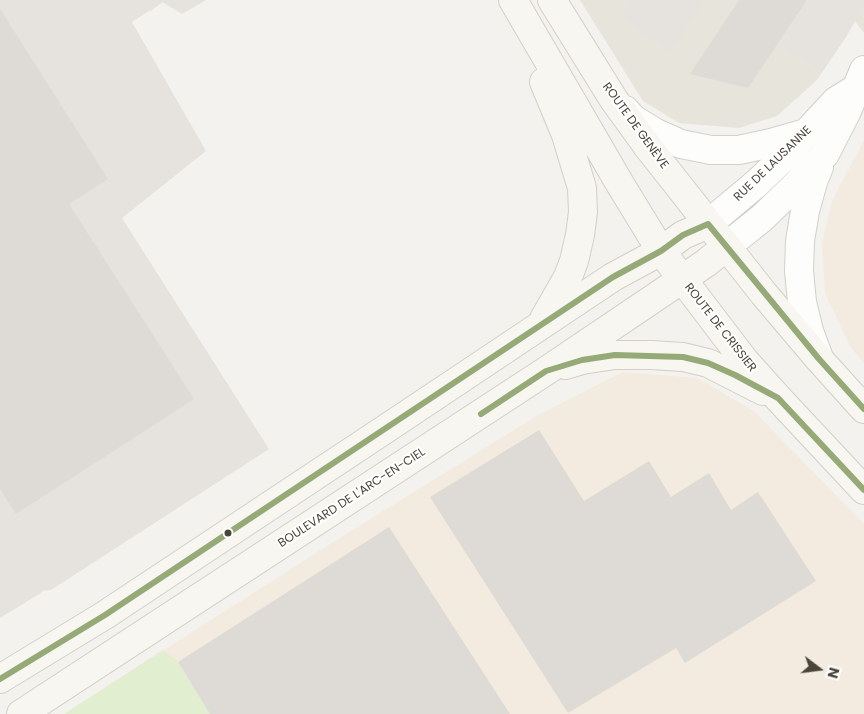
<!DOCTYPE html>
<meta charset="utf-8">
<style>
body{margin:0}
#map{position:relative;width:864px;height:714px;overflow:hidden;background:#f4f2ee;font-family:Poppins,sans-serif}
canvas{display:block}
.north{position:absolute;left:794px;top:644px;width:50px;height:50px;-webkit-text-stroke:4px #fff;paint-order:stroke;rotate:105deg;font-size:14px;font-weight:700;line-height:20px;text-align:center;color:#4b4439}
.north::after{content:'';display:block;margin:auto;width:18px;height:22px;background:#4b4439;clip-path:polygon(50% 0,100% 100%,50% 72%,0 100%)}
</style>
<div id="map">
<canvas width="864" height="714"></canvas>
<div class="north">N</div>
</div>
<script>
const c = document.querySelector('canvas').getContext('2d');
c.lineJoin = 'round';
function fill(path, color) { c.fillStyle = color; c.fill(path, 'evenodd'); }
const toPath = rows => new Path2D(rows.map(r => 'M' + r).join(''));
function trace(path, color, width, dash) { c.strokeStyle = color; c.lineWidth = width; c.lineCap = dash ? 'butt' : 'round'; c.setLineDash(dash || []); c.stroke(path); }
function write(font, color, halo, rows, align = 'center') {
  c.font = font + ' Poppins,sans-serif'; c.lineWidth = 4; c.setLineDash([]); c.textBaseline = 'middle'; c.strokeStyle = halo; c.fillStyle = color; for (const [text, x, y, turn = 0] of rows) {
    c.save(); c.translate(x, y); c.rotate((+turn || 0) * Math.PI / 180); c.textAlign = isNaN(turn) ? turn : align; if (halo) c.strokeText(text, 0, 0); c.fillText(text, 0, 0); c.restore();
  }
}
fill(toPath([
 [580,0,864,0,864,33,854,20,846,37,817,80,777,116,739,128,679,123,643,101]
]), '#e7e4dc');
fill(toPath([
 [864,140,864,363,851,348,825,294,822,243,832,201],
 [623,372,697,378,754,411,864,524,864,714,64,714,330,544,538,415]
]), '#f3ebdf');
fill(toPath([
 [0,0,166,0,132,22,206,151,122,218,269,449,51,590,30,592,0,612]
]), '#e6e2de');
fill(toPath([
 [163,650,178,662,210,714,64,714]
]), '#e1eecf');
fill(toPath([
 [144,0,206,0,182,14,162,2,151,11],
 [629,0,705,0,670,51,622,18,630,3],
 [809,0,864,0,863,7,846,37,822,72,780,45],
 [0,513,28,558,44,591,0,618]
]), '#e6e3df');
fill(toPath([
 [739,0,807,0,748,88,690,74],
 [0,9,108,179,69,204,194,399,16,514,0,489],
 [539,430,584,501,649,461,671,497,709,473,731,510,758,492,816,581,685,663,676,648,568,713,430,497],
 [389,527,510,714,210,714,178,662]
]), '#dedbd6');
const tertiary = toPath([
 [625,110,633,119,656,133,681,144,711,150,739,150,771,143,806,133],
 [708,224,757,183,783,158,836,101,852,91],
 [727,246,762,218,794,187,825,154,847,111,864,70],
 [819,358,809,331,802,302,799,271,800,241,805,211,813,182,819,167]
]);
const secondary = toPath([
 [513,0,620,184,661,251,744,360,778,398,864,490],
 [552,0,614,100,648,147,764,294,819,359,864,409],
 [544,82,566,135,582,188,583,212,580,235,574,261,568,277,544,319],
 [565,365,582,360,615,355,651,355,683,357,708,363,763,391],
 [0,679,105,615,396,422,613,277,661,251,683,235,708,224],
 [21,714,546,371,706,263,727,246]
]);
trace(tertiary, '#d2d0cb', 30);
trace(secondary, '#d3cfc5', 30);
trace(tertiary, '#fdfdfc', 28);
trace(secondary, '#f7f6f1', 28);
trace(toPath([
 [481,414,546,371,582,360,615,355,683,357,708,363,735,375,778,398,864,490],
 [0,679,105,615,613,277,661,251,683,235,708,224,819,359,864,409]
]), '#95aa76', 6);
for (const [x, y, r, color] of [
 [228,533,4.5,"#4b4439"]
]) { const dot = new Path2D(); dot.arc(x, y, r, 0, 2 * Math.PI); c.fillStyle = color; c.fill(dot); trace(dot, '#fff', 2); }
write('12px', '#4b4439', '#fff', [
 ["ROUTE DE GENÈVE",635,126,54],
 ["RUE DE LAUSANNE",773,164,-44],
 ["ROUTE DE CRISSIER",720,328,52],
 ["BOULEVARD DE L'ARC-EN-CIEL",352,498,-33]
]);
</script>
